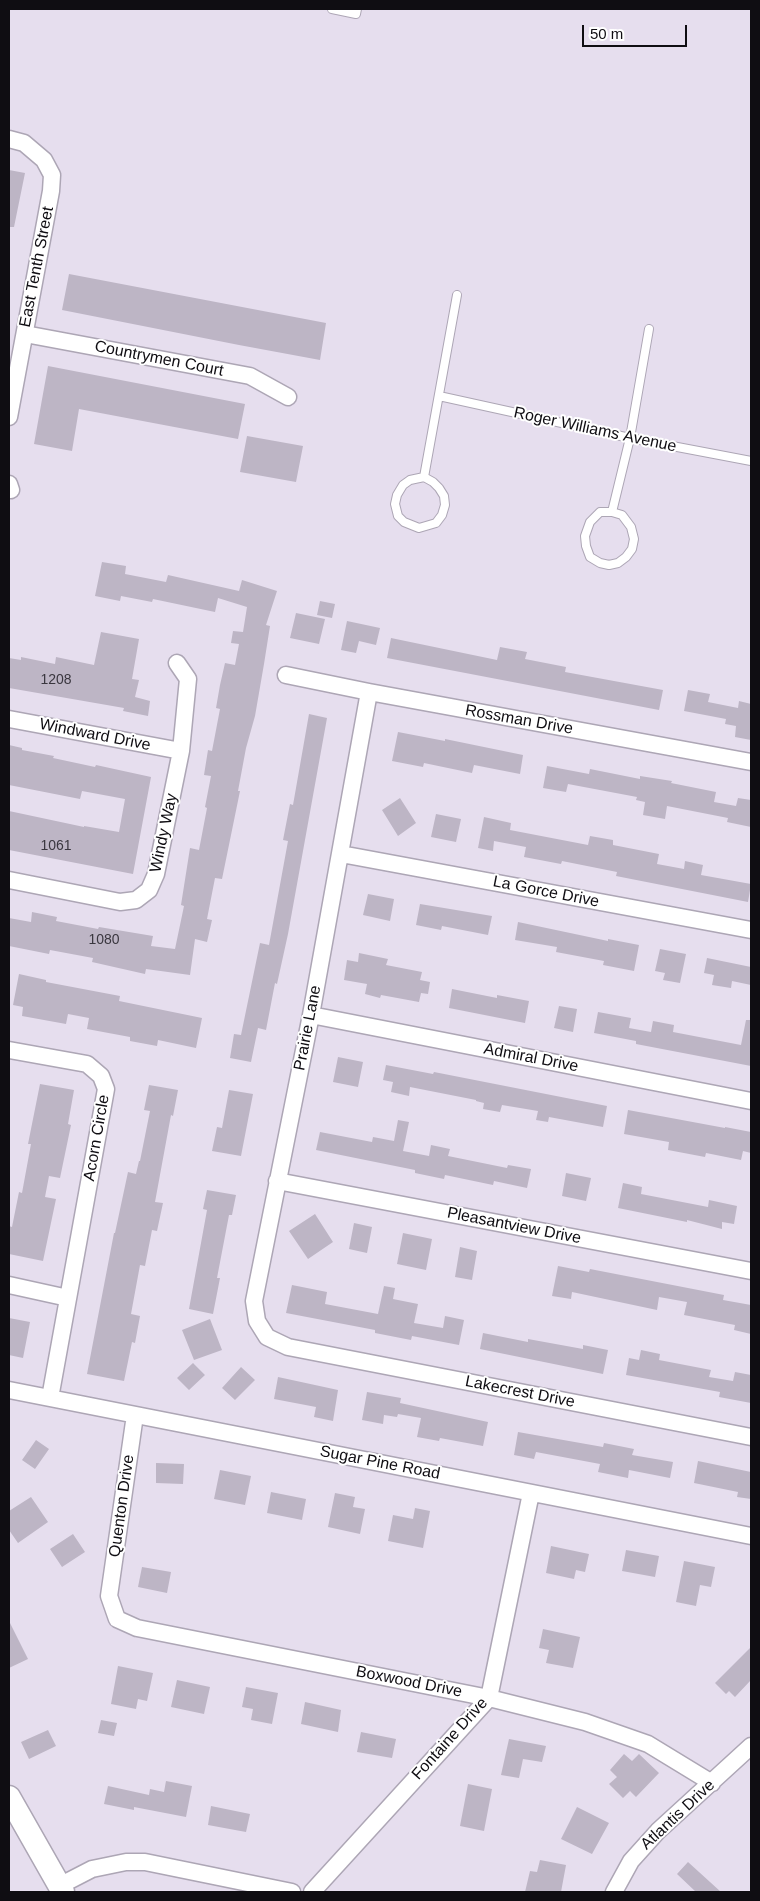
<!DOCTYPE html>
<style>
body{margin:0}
#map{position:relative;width:760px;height:1901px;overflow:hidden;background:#e6deee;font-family:Helvetica,sans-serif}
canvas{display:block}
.frame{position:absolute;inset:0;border:10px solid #0f0d12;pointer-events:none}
.scale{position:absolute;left:582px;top:25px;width:105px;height:22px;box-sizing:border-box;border:2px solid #0f0d12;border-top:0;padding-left:6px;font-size:15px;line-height:18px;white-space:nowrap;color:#0f0d12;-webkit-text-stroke:4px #fff;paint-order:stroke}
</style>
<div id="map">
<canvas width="760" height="1901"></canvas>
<div class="frame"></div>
<div class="scale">50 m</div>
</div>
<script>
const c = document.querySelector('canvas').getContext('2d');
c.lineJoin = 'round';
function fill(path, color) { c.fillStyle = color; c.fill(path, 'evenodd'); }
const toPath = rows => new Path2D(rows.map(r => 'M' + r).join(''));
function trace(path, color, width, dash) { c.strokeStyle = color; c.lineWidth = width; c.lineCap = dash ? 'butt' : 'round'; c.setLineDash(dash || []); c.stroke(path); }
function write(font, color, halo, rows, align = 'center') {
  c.font = font + ' Helvetica,sans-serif'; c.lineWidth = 4; c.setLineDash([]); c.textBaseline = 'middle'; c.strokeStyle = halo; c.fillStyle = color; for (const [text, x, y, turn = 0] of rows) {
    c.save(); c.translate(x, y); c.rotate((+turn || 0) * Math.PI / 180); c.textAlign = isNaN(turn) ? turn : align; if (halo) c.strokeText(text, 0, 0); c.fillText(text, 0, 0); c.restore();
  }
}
fill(toPath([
 [9,170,25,173,14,227,9,227],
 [69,274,326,323,320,360,239,345,62,310],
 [48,366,245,404,238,439,79,409,72,451,34,444],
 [247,436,303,446,296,482,240,472],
 [102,562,126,566,125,574,166,582,168,575,239,591,242,580,277,591,266,625,270,626,264,664,255,716,246,748,238,791,240,791,222,879,215,878,207,919,212,920,207,942,195,939,190,975,146,969,145,974,92,962,93,958,50,950,49,954,9,946,9,918,31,922,32,912,57,917,56,921,98,929,99,927,153,936,151,946,175,949,184,906,181,905,190,848,199,850,207,808,205,807,211,776,204,775,208,750,212,751,220,709,216,708,220,685,225,663,235,665,239,644,231,643,233,631,243,632,247,607,218,598,215,612,153,599,152,602,121,596,120,601,95,596],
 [320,601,335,604,332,618,317,615],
 [296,613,325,619,319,644,290,638],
 [347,621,380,628,376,645,359,641,356,653,341,650],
 [101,632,139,639,132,679,139,680,135,697,150,701,148,716,123,711,124,708,9,688,9,658,21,660,21,657,55,664,56,657,94,665],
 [391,638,497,660,500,647,527,652,525,659,566,667,565,672,663,690,659,710,387,658],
 [688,690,710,694,708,702,738,708,739,701,751,704,751,740,735,737,736,726,725,724,726,719,684,711],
 [309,714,327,718,288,934,277,984,275,983,266,1030,258,1028,251,1062,230,1058,234,1034,241,1035,260,943,269,945,288,841,283,840,290,804,293,805],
 [398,732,445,741,445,739,523,755,520,774,474,765,472,773,424,763,423,767,392,761],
 [9,745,22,748,22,750,54,756,53,758,95,767,96,765,151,777,133,874,9,850,9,811,84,827,84,826,119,832,125,799,82,791,80,799,9,785],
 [547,766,589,774,590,769,640,779,640,776,672,781,671,783,716,792,714,802,736,806,738,798,751,800,751,827,727,822,728,818,667,806,665,819,643,815,645,802,636,800,637,797,568,784,566,792,543,788],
 [400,798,416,823,398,836,382,810],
 [436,814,461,819,456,842,431,837],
 [484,817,511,823,510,830,588,845,590,836,613,840,613,845,659,854,657,864,684,869,685,861,703,865,701,875,751,884,748,902,616,876,617,872,562,861,561,864,524,857,526,847,494,841,493,851,478,848],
 [368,894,394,899,390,921,363,915],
 [420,904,492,916,488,935,442,926,441,930,416,925],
 [518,922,608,941,608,939,639,945,634,971,603,965,604,961,556,952,557,947,515,940],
 [660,949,686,954,680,983,663,980,665,973,655,971],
 [359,953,388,959,386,965,422,972,420,980,430,982,428,994,421,993,419,1002,381,995,380,998,365,994,367,984,344,980,347,960,358,962],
 [707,958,751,967,751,985,732,981,731,988,712,985,714,975,704,973],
 [19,974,46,980,46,982,120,996,119,1001,202,1018,196,1048,158,1040,157,1046,130,1041,130,1037,87,1029,89,1018,68,1014,66,1024,22,1016,23,1007,13,1005],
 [452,989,497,998,497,995,529,1001,525,1023,449,1008],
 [559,1006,577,1009,573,1032,554,1028],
 [598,1012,631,1018,629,1028,651,1032,653,1021,674,1025,673,1032,741,1045,746,1020,751,1020,751,1066,636,1044,636,1041,594,1033],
 [338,1057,363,1062,358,1087,333,1082],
 [386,1065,433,1074,434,1072,607,1106,603,1127,549,1117,548,1122,536,1120,538,1111,502,1105,500,1112,483,1109,484,1103,476,1101,476,1100,410,1087,409,1096,391,1092,393,1082,383,1080],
 [40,1084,74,1090,68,1124,71,1125,60,1178,49,1176,45,1197,56,1199,43,1261,9,1254,9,1226,12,1227,19,1192,22,1193,31,1144,28,1144],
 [149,1085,178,1090,173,1116,171,1115,155,1202,163,1203,157,1231,152,1230,145,1266,140,1265,131,1314,140,1316,135,1343,132,1342,124,1381,87,1374,114,1233,115,1233,128,1172,136,1174,139,1161,140,1161,150,1111,144,1110],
 [229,1090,253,1094,241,1156,212,1151,217,1127,222,1128],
 [628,1110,725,1128,725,1127,751,1132,751,1153,743,1151,741,1160,706,1153,705,1157,668,1150,669,1142,624,1134],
 [398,1120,409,1122,403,1151,429,1156,431,1145,450,1149,448,1156,507,1168,508,1165,531,1169,527,1188,494,1181,493,1185,445,1175,444,1179,415,1173,415,1170,316,1150,320,1132,372,1142,373,1137,394,1141],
 [566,1173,591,1178,586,1201,562,1196],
 [623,1183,642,1187,641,1194,708,1207,709,1200,737,1206,734,1224,722,1222,722,1229,687,1220,687,1222,618,1208],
 [207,1190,236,1195,232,1215,229,1215,217,1278,220,1278,213,1314,189,1309,207,1210,203,1209],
 [315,1214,333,1242,308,1259,289,1231],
 [354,1223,372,1227,367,1253,349,1249],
 [403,1233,432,1239,426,1270,397,1264],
 [460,1247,477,1251,472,1280,455,1277],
 [558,1266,589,1272,590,1269,724,1295,723,1300,751,1305,751,1334,734,1330,735,1325,684,1315,687,1302,659,1297,657,1310,572,1292,571,1299,552,1296],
 [292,1285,327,1292,325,1304,378,1314,384,1286,395,1288,393,1299,418,1304,414,1323,443,1328,445,1316,464,1320,459,1345,412,1336,411,1340,375,1333,375,1330,286,1313],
 [9,1318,30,1322,23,1358,9,1355],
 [210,1319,222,1350,194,1360,182,1330],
 [483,1333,528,1342,528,1339,583,1349,583,1345,608,1350,603,1374,480,1349],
 [641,1350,660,1354,659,1360,711,1370,709,1377,733,1381,735,1372,751,1375,751,1403,719,1397,720,1392,626,1375,629,1358,639,1360],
 [193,1363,205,1375,189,1390,177,1378],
 [241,1367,255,1380,235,1400,222,1388],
 [278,1377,338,1390,333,1421,314,1417,316,1407,274,1399],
 [367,1392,401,1398,400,1403,488,1422,483,1446,440,1438,439,1441,417,1437,421,1418,398,1414,397,1417,384,1415,383,1424,362,1420],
 [518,1432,603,1447,604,1443,634,1449,632,1455,673,1462,670,1478,629,1470,628,1478,598,1472,600,1464,536,1452,534,1459,514,1455],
 [36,1440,49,1449,35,1469,22,1460],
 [698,1461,751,1472,751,1499,737,1497,738,1492,694,1483],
 [156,1463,184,1464,183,1484,156,1483],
 [220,1470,251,1476,245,1505,214,1499],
 [271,1492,306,1499,302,1520,267,1513],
 [335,1493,355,1497,353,1507,365,1509,360,1534,328,1527],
 [31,1497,48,1522,18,1543,9,1530,9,1511],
 [415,1508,430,1511,423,1548,388,1541,393,1515,413,1519],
 [73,1534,85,1552,62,1567,50,1549],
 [551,1546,589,1554,585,1572,576,1570,574,1579,546,1573],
 [626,1550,659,1556,655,1577,622,1571],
 [684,1561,715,1567,711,1587,700,1585,696,1606,676,1602],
 [142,1567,171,1572,167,1593,138,1587],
 [9,1621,28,1659,9,1668],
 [543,1629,580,1637,573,1668,546,1663,549,1650,539,1648],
 [751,1647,751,1680,735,1697,729,1691,726,1694,715,1683],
 [118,1666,153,1673,147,1701,138,1699,136,1709,111,1704],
 [177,1680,210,1687,204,1714,171,1707],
 [246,1687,278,1693,272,1724,251,1720,253,1709,242,1707],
 [305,1702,341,1710,338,1732,301,1724],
 [101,1720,117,1723,114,1736,98,1733],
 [48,1730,56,1746,29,1759,21,1742],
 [361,1732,396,1739,392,1758,357,1752],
 [509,1739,546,1746,542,1762,523,1759,519,1778,501,1775],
 [624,1754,632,1761,639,1754,659,1773,636,1797,630,1791,623,1798,609,1784,617,1777,610,1770],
 [166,1781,192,1786,186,1817,134,1807,134,1810,104,1804,108,1786,149,1795,150,1789,164,1792],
 [468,1784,492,1789,484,1831,460,1826],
 [211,1806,250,1814,246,1832,208,1825],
 [577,1807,609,1823,592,1854,561,1839],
 [540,1860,566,1865,561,1892,525,1892,530,1871,537,1872],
 [688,1862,721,1892,696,1892,677,1874]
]), '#bdb5c5');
const lane = toPath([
 [332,9,356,14,357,9],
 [439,396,630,438,751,461],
 [424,477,433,482,439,488,444,496,445,505,442,515,436,523,419,528,404,522,398,516,395,504,397,495,403,485,410,480,424,477,457,295],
 [612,512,622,515,631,527,634,539,632,549,626,557,618,563,609,565,600,563,590,557,586,546,585,536,590,522,600,512,612,512,630,438,649,329]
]);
const street = toPath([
 [9,139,24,143,44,160,52,175,51,191,9,417],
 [25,334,250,376,288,397],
 [9,484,11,490],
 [286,675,369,692,751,762],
 [369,692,311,1015,254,1301,257,1321,267,1337,288,1347,751,1437],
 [9,719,181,751],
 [341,854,751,930],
 [9,880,120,902,136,900,149,890,156,874,181,751,188,679,177,663],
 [311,1015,751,1101],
 [9,1050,87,1064,101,1076,106,1089,50,1398],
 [277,1181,751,1271],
 [9,1285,68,1298],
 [9,1390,751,1536],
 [135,1415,109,1596,117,1619,137,1628,489,1698,585,1722,648,1744,712,1783],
 [59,1886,92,1869,126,1862,145,1862,292,1892],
 [312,1892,489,1698,531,1493],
 [614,1892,631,1861,658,1831,751,1746]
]);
const secondary = toPath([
 [9,1797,63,1892]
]);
trace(lane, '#ada6b5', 10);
trace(street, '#ada6b5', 19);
trace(secondary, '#ada6b5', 25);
trace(lane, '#fff', 8);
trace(street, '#fff', 16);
trace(secondary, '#fff', 22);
write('14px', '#3a373f', null, [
 ["1208",56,680],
 ["1061",56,846],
 ["1080",104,940]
]);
write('16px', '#0f0d12', '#fff', [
 ["East Tenth Street",37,267,-79],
 ["Countrymen Court",159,359,11],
 ["Roger Williams Avenue",595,430,12],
 ["Rossman Drive",519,720,10],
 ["Windward Drive",95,735,11],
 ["Windy Way",164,833,-78],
 ["La Gorce Drive",546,892,11],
 ["Prairie Lane",308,1028,-79],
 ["Admiral Drive",531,1058,11],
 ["Acorn Circle",97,1138,-80],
 ["Pleasantview Drive",514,1226,11],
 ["Lakecrest Drive",520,1392,11],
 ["Sugar Pine Road",380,1463,11],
 ["Quenton Drive",122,1506,-82],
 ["Boxwood Drive",409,1682,11],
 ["Fontaine Drive",450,1739,-48],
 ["Atlantis Drive",678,1815,-43]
]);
</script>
